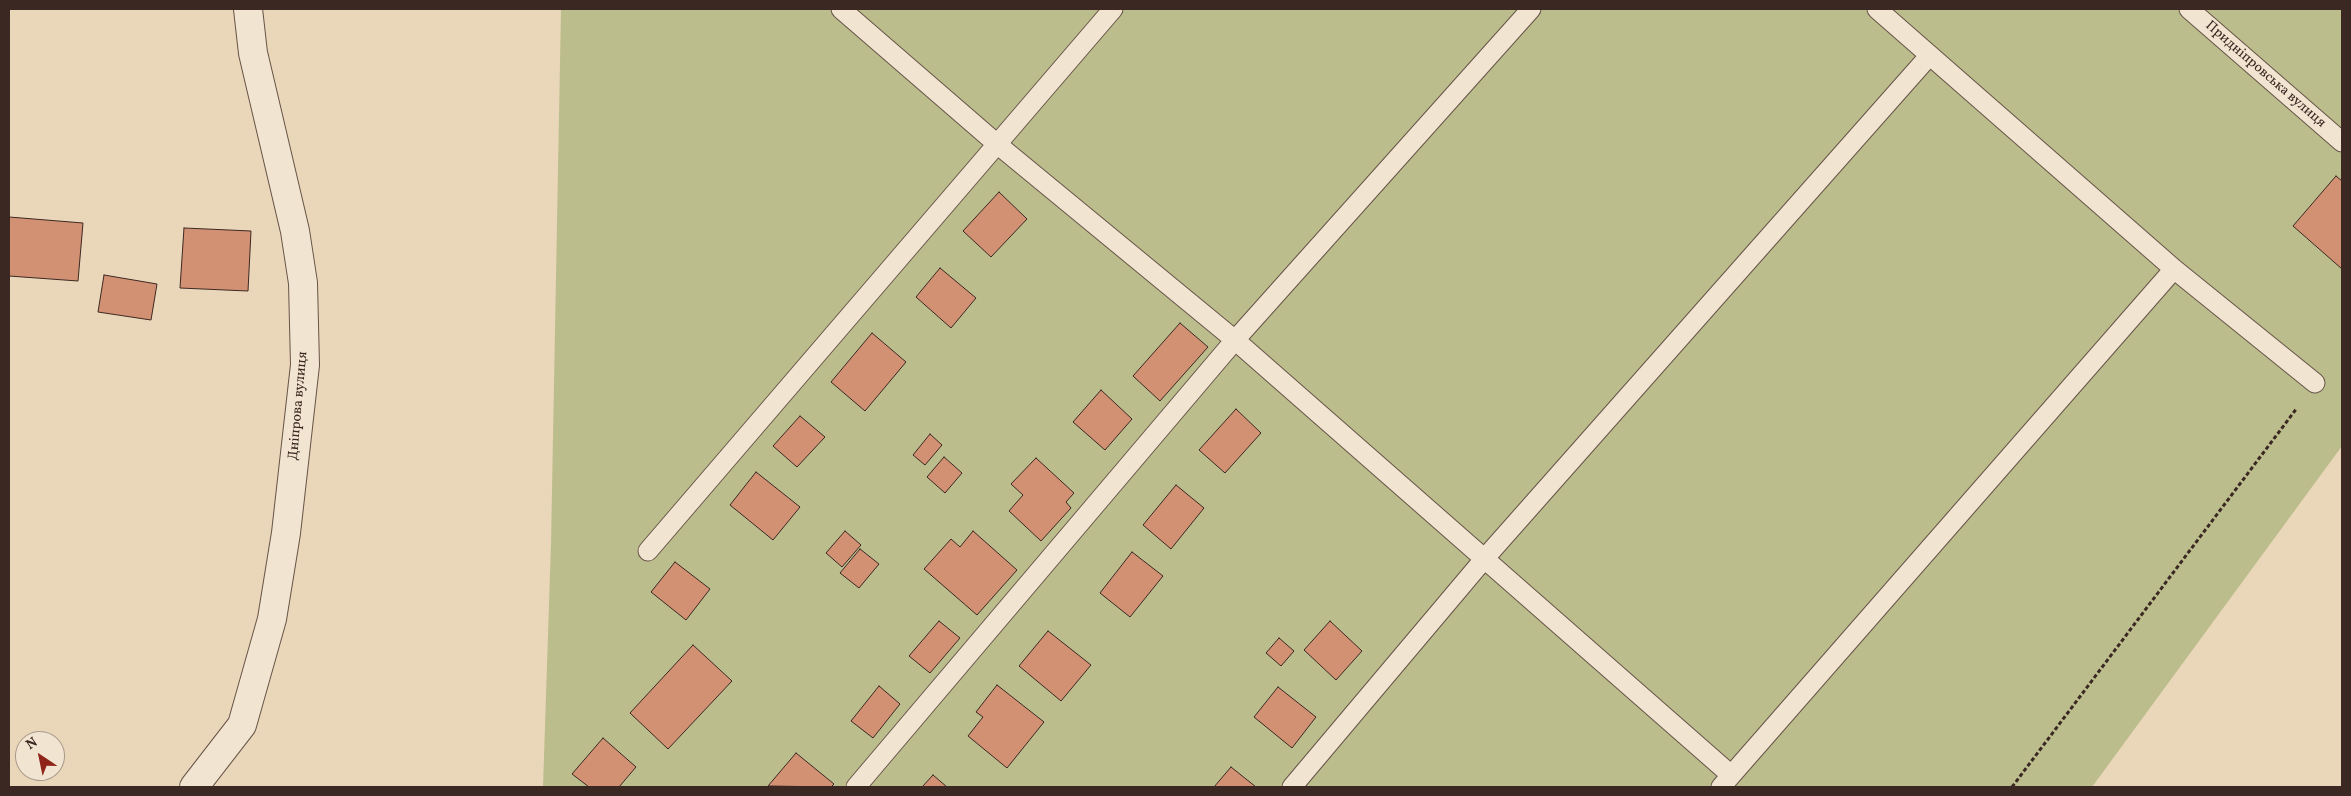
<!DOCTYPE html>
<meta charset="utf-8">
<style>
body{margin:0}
#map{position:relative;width:2351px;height:796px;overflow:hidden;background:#ead6b8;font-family:Vollkorn,serif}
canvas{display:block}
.frame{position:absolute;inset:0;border:10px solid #3b2822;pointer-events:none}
.north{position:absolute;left:15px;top:731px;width:50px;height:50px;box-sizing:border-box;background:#f1e4d1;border:1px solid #a8998b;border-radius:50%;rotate:326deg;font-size:14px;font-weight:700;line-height:20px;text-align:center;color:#3b2822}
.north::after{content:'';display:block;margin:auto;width:18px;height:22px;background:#8f2418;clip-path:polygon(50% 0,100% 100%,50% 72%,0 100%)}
</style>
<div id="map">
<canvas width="2351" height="796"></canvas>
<div class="frame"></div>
<div class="north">N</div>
</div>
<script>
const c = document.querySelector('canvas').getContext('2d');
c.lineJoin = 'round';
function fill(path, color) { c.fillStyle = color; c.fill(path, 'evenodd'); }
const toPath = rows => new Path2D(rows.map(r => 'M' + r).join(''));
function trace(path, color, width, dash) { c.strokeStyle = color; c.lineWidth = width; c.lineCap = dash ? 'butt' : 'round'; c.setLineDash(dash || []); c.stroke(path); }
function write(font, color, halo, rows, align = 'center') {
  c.font = font + ' Vollkorn,serif'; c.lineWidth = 4.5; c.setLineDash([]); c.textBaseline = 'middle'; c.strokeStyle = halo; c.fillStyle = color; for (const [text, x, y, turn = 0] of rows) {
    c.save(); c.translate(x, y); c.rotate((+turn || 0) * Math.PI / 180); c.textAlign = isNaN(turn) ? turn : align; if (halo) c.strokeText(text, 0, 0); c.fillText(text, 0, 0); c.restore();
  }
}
fill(toPath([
 [561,9,2342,9,2342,446,2092,787,543,787,551,544]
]), '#bbbd8c');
const building = toPath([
 [2336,176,2342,181,2342,269,2293,226,2336,176],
 [999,192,1027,219,991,257,963,231,999,192],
 [9,217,83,223,78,281,9,276,9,217],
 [184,228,251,231,248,291,180,288,184,228],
 [940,268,976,298,951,328,916,297,940,268],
 [104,275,157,284,151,320,98,312,104,275],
 [1180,323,1208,347,1160,401,1133,376,1180,323],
 [872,333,906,362,865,411,831,382,872,333],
 [1101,390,1132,419,1105,450,1073,422,1101,390],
 [1236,409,1261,433,1225,473,1199,450,1236,409],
 [800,416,825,437,797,467,773,446,800,416],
 [930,434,942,445,925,465,913,455,930,434],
 [944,457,962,473,945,493,927,477,944,457],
 [1036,458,1074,493,1066,502,1071,508,1041,541,1009,511,1023,495,1011,484,1036,458],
 [756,472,800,507,773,540,730,505,756,472],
 [1176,485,1204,508,1171,549,1143,525,1176,485],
 [845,531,861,545,842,567,826,553,845,531],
 [973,531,1017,570,977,615,924,569,951,539,960,547,973,531],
 [860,549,879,564,859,588,840,573,860,549],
 [1132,552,1163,576,1130,617,1100,593,1132,552],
 [675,562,710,589,686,620,651,592,675,562],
 [939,621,960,638,930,673,909,656,939,621],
 [1330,621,1362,651,1336,680,1304,650,1330,621],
 [1048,631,1091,665,1061,701,1019,666,1048,631],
 [1279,638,1294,651,1281,666,1266,653,1279,638],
 [693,645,732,681,668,749,630,713,693,645],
 [997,685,1044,722,1007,768,968,736,983,717,976,712,997,685],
 [879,686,900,704,873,738,851,721,879,686],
 [1278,687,1316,717,1292,748,1254,717,1278,687],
 [603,738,636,767,619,787,589,787,572,774,603,738],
 [796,753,834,784,831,787,768,786,796,753],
 [1231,767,1256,787,1214,787,1231,767],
 [933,775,947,787,922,787,933,775]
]);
fill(building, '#d39174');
trace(building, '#3b2822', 1);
const lane = toPath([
 [841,9,997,144,1235,340,1731,775],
 [1877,9,2174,269,2315,383],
 [2189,9,2342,142],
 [648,551,1113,9],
 [856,787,1235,340,1531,9],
 [1292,787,1485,558,1930,55],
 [1721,787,2174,269]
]);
const street = toPath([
 [194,787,242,725,272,619,286,533,305,365,303,283,295,231,253,53,248,9]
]);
trace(lane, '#675448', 21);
trace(street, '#675448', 30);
trace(toPath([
 [2012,787,2297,408]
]), '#3b2822', 3, [4, 2.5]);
trace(lane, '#f1e4d1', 19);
trace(street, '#f1e4d1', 28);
write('14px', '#3b2822', '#f1e4d1', [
 ["Придніпровська вулиця",2265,75,41],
 ["Дніпрова вулиця",299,406,-85]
]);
</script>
